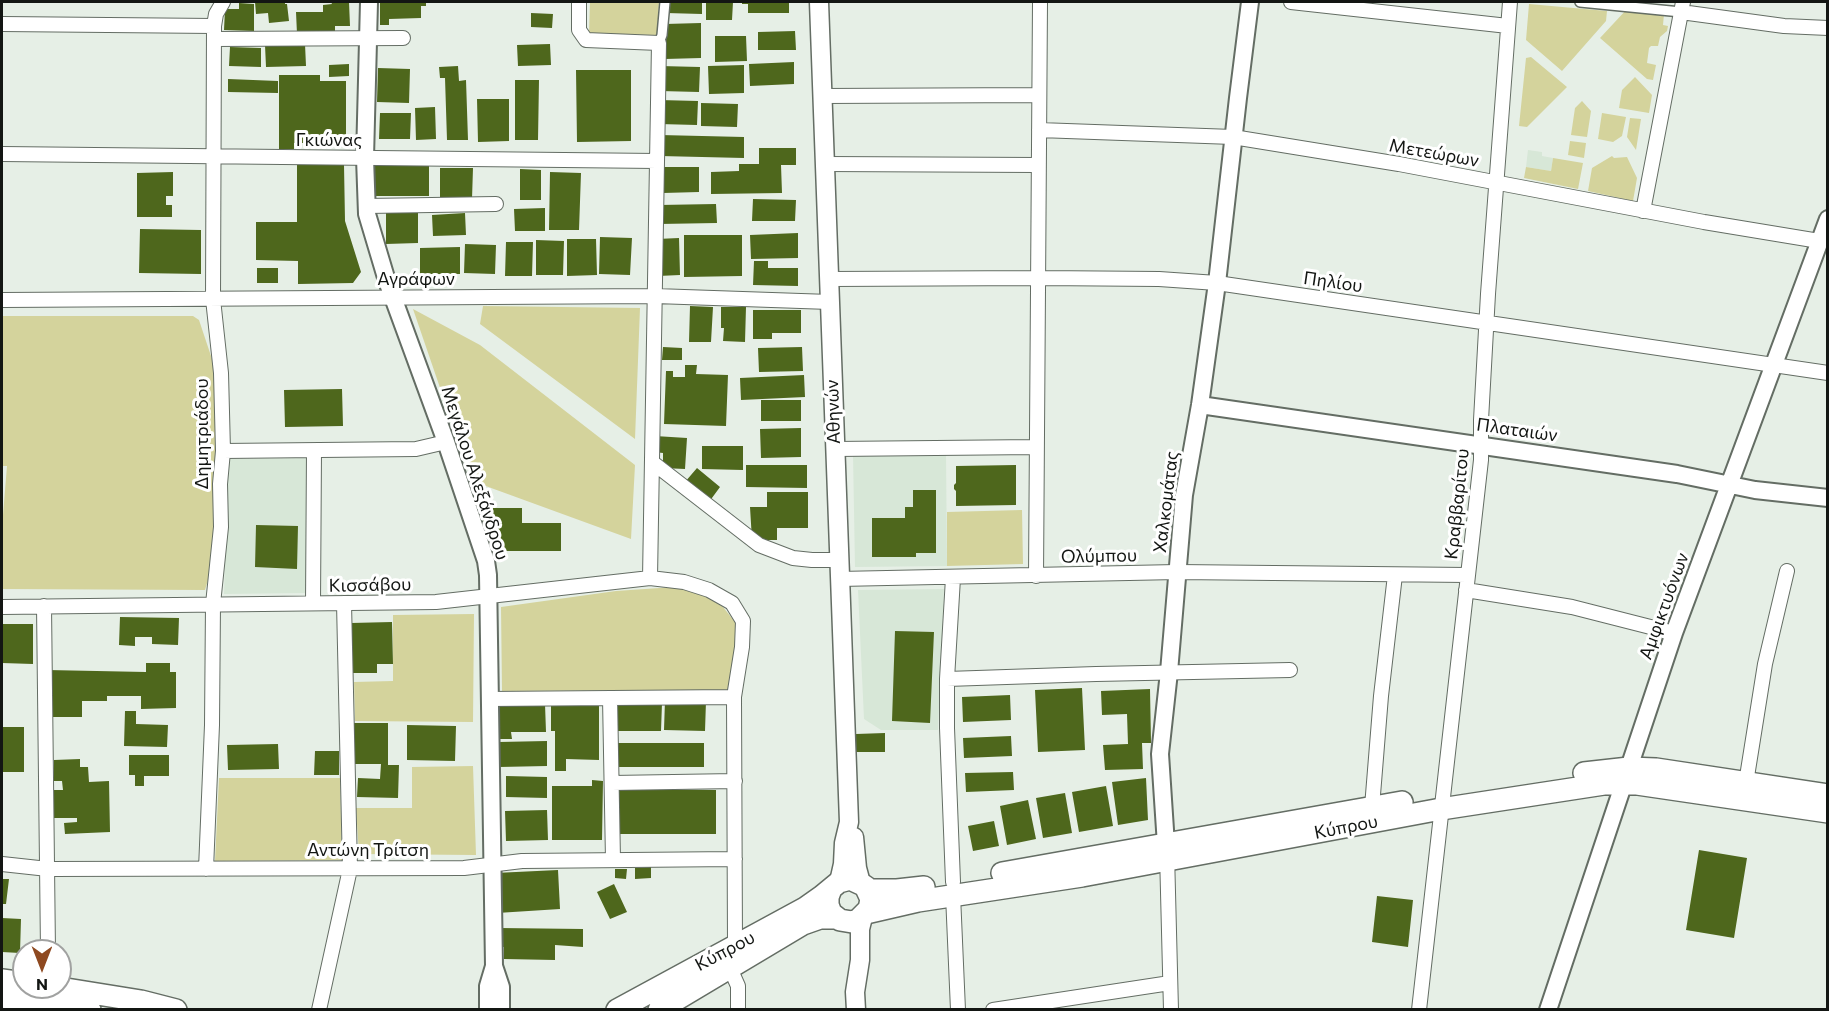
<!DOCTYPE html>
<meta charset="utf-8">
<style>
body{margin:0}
#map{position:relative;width:1829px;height:1011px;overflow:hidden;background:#e6efe6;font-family:Commissioner,sans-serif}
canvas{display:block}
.frame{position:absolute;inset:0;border:3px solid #131613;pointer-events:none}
.north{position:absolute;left:12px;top:939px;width:60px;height:60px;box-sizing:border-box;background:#fff;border:2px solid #a1a2a1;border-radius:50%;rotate:180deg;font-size:16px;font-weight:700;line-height:24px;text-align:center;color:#131613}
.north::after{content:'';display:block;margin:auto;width:21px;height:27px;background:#8e4920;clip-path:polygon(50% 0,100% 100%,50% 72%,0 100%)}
</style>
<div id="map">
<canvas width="1829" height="1011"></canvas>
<div class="frame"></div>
<div class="north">N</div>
</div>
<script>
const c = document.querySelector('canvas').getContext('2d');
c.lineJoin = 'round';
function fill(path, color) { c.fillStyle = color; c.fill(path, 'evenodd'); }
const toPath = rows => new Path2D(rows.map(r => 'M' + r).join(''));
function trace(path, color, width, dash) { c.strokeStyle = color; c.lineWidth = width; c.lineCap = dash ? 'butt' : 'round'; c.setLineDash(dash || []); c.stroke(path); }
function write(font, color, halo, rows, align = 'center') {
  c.font = font + ' Commissioner,sans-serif'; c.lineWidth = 6; c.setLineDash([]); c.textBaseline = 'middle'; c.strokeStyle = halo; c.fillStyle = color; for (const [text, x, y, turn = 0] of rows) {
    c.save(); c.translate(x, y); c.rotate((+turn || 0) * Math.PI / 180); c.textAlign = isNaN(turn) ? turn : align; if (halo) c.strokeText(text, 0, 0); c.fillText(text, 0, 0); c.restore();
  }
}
fill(toPath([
 [1528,150,1542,152,1542,156,1553,158,1551,171,1526,167],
 [946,453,947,566,855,567,853,454],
 [307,458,307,593,224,594,228,459],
 [944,589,938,730,881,730,864,719,858,590]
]), '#d7e7d7');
fill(toPath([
 [590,2,659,2,657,35,589,34],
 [1529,4,1607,11,1606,21,1562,71,1526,40],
 [1627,9,1664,14,1663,25,1668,26,1667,31,1660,37,1658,46,1651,46,1649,48,1647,63,1656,65,1653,80,1647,79,1600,38],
 [1531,57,1567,87,1527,127,1519,126,1526,58],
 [1635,77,1652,95,1649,113,1619,108,1622,90],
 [1582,101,1591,111,1587,137,1571,135,1575,108],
 [1602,113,1626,117,1622,136,1613,142,1598,139],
 [1630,118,1641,119,1636,150,1627,137],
 [1570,141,1586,143,1584,158,1568,155],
 [1612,156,1614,158,1627,157,1637,178,1633,201,1588,191,1592,168],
 [1553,158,1583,163,1578,189,1524,178,1526,167,1551,171],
 [483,306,640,308,635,439,480,324],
 [413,309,480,345,635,465,631,539,472,481],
 [2,316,193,316,199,320,217,374,218,447,215,525,213,563,205,590,2,589,2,527,7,466,2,466],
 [1022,510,1023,564,947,566,947,512],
 [674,587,689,590,709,598,723,607,735,622,735,651,729,690,502,691,501,607,616,591],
 [474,614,473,722,355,721,354,682,393,681,393,615],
 [473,766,476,855,359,854,356,808,412,808,412,767],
 [219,778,340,778,342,860,215,861]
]), '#d4d39c');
fill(toPath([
 [255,2,285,2,285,4,287,4,289,21,269,23,268,13,256,14],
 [331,2,349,2,350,26,335,26,335,33,297,34,296,12,323,12,323,5,332,4],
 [380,2,426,2,426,6,421,6,421,18,389,19,389,25,380,25],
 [667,2,702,2,702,14,666,13],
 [706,2,733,2,732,20,706,20],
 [742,2,789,2,789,13,748,13,748,4,742,4],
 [239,3,254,4,254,31,224,30,225,9,239,9],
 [531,13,553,14,552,28,531,27],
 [701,23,701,58,665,59,665,24],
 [795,31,796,50,758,50,758,32],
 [715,36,746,36,747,61,715,62],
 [305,44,306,66,266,67,265,45],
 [550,44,551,65,518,66,517,45],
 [230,47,261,48,261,67,229,66],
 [794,62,794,84,750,86,749,64],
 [349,64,349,76,329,77,329,65],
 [744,65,744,93,709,94,708,66],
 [458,66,459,81,466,80,468,140,447,140,445,78,440,78,439,67],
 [660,66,700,67,699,92,660,91],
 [378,68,410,69,409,103,377,102],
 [576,70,631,70,631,141,577,142],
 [279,75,320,75,320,81,346,81,346,143,294,143,294,149,279,149],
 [228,79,278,81,278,93,228,92],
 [515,80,539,80,538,140,515,140],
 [477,99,509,99,509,141,478,142],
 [659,100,698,101,697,125,659,124],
 [701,103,738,104,737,127,701,126],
 [435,107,436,139,416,140,415,108],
 [380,113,411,113,410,139,379,139],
 [660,135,744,137,744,158,660,156],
 [759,148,796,148,796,165,781,165,782,193,711,194,711,172,739,171,739,164,759,164],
 [297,165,344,165,345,221,361,272,353,283,298,284,298,261,256,260,256,222,297,222],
 [375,166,429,166,429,196,375,196],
 [662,167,699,167,699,192,663,193],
 [440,168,473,168,472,199,440,198],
 [520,169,541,170,541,200,520,200],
 [173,172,173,196,166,196,166,205,172,205,172,217,137,217,137,173],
 [550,172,581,173,579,230,549,230],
 [753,199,796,200,795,221,752,221],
 [716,204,717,223,659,224,659,205],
 [545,208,545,231,515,231,514,209],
 [386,210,418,210,418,243,386,244],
 [465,213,466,235,433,236,432,215],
 [140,229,201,230,201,274,139,273],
 [798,233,798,258,751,259,750,235],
 [684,235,742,235,742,276,684,277],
 [600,237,632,238,630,275,599,274],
 [679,238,680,275,658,276,657,239],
 [567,239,596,239,597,275,567,276],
 [536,240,564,241,563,275,536,275],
 [506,242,533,242,532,276,505,276],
 [465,244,496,245,495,274,464,273],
 [460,247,460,274,420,274,420,248],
 [754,261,768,261,768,268,798,268,798,286,753,285],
 [257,268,278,268,278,283,257,283],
 [690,306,713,307,711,342,689,342],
 [721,307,746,307,745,342,723,341,724,328,721,328],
 [753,310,801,310,801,333,772,333,772,339,753,339],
 [663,347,682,348,682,360,662,360],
 [802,347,803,371,759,372,758,348],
 [685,365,697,365,696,374,728,375,726,426,664,424,666,371,673,371,673,377,685,377],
 [804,375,805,397,741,400,740,378],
 [342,389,343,426,285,427,284,390],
 [761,400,801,400,801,421,761,421],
 [801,428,801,457,761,458,760,429],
 [655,436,687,438,685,469,663,468,663,453,654,452],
 [702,446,743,446,743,470,702,469],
 [746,465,807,465,807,488,746,487],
 [1016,465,1016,505,956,506,956,491,954,489,954,485,956,483,956,466],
 [697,468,720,487,709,502,685,482],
 [913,490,936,490,936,553,916,553,916,557,872,557,872,518,905,518,905,507,913,507],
 [767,492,808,492,808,528,777,528,777,540,752,540,750,507,767,507],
 [483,508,522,508,522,523,561,523,561,551,503,551,503,547,490,547,490,524,483,524],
 [256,525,298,526,297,569,255,567],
 [120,617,179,618,178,645,152,644,152,637,135,637,135,646,119,645],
 [392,622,393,664,377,664,377,673,351,673,351,623],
 [2,624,33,624,33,664,2,663],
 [895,631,934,632,930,723,892,721],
 [146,663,170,663,170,672,176,672,176,708,141,709,141,696,107,696,107,701,82,701,82,717,52,717,47,670,146,672],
 [1082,688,1085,750,1038,752,1035,690],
 [1150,689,1151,743,1142,743,1143,769,1105,770,1103,745,1128,744,1127,714,1102,715,1101,691],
 [1010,695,1011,720,963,722,962,697],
 [551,700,599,700,599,760,566,759,566,771,555,771,555,731,551,731],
 [665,700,706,701,705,731,664,730],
 [612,702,662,703,661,731,612,731],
 [545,704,546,732,511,732,512,739,500,739,500,705],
 [125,711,136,711,136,724,168,725,167,747,124,746],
 [354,723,388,723,388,765,399,765,398,798,357,797,358,778,380,779,381,764,353,764],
 [407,725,456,726,455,761,407,760],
 [2,727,24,727,24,772,2,772],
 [885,733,885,752,856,752,856,734],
 [1011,736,1012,756,964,758,963,738],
 [547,741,547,766,499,767,499,742],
 [617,743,704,743,704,767,617,767],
 [278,744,279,769,228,770,227,745],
 [315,751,339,751,339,775,314,775],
 [129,755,169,755,169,776,144,776,144,786,135,786,135,775,129,775],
 [80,759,80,767,88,767,89,782,109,781,110,832,65,834,64,823,77,822,77,818,49,818,48,790,63,790,62,781,54,781,54,760],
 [1013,772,1014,790,966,792,965,773],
 [506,776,547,777,547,798,506,797],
 [1146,778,1148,820,1118,825,1112,782],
 [592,780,603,781,602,840,552,840,552,786,592,786],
 [1106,786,1113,826,1079,832,1072,792],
 [615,789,716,790,716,834,615,834],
 [1065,793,1072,833,1043,838,1036,798],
 [1028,800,1036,839,1007,845,1000,806],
 [547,810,548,840,506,841,505,811],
 [994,821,999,846,973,851,968,826],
 [1699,850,1747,858,1734,938,1686,930],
 [651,867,651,878,635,879,635,868],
 [615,869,627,869,626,879,615,878],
 [558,870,560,909,497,913,495,873],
 [2,879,9,879,6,904,2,904],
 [614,884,627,912,610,919,597,892],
 [1377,896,1413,900,1408,947,1372,942],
 [2,918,21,919,20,953,2,952],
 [499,928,583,929,583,947,555,945,555,960,504,959,504,947,499,947]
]), '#4e671c');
const pedestrian = toPath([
 [1580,2,1681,12],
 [659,43,662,35,665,2]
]);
const minor = toPath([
 [579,2,579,30,586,40,659,43,650,578],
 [1291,2,1508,26],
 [1681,12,1784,26,1828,28],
 [2,24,214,26],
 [214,39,403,38],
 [823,96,1039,95],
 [1039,130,1233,137,1399,164,1704,222,1819,241],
 [2,154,657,161],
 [825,164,1038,165],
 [367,206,496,204],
 [1643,211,1683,2],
 [830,279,1040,278,1159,279,1217,283,1828,373],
 [2,300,655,296,830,302],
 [835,449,1036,447],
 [223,451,416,449,446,442],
 [652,462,759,545,793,558,812,560,839,560],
 [1036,576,1040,2],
 [839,579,1177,572,1467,575],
 [1466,590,1572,607,1674,633],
 [313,603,314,451],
 [44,606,48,951],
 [2,607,436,602,650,578,684,582,709,590,732,603,743,621,742,647,734,697,735,945],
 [947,679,1096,674,1290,670],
 [610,698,613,860],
 [489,699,734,697],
 [612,783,735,781],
 [1746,783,1765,664,1787,571],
 [1372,807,1381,696,1395,575],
 [1167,853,1171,1010],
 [2,864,48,869,464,868,522,861,735,859],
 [206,869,212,725,213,604,221,527,220,484,223,451,221,373,213,299,214,26,216,14,223,2],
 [953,882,947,728,947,679,953,578],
 [953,895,958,1010],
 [730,968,738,986,738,1010],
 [319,1010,350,869,344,603],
 [993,1010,1170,983],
 [1419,1010,1481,460,1481,420,1488,294,1510,2]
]);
const tertiary = toPath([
 [369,2,365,158,367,214,387,281,446,442,486,561,488,575,494,966,501,987,501,1010],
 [1200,405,1677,474,1755,490,1828,498],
 [1166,845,1160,754,1169,672,1184,495,1200,405,1217,283,1238,98,1250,2],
 [488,1010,488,986,494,966],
 [1548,1010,1674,633,1828,219]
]);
const secondary = toPath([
 [819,2,849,822,844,843,843,864,839,882],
 [854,837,857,868,861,883],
 [856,1010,855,992,860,960,860,929,863,917]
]);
const primary = toPath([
 [1584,773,1629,768,1656,769,1828,795],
 [1002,873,1402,802],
 [868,890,897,890,924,887],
 [866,913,918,901,1082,876,1441,809,1604,784,1637,784,1828,812],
 [2,980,24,983],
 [54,987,141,1001,176,1010],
 [2,997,90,1010],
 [617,1010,805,908,822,896,839,882,850,879,865,886,871,899,869,909,858,920,852,922,840,920,831,913,828,905,828,897,831,889],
 [659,1010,803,924,820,918,837,918]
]);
trace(pedestrian, '#646d64', 12);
trace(minor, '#646d64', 16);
trace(tertiary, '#646d64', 20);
trace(secondary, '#646d64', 21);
trace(primary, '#646d64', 24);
trace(pedestrian, '#fff', 9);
trace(minor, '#fff', 14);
trace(tertiary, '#fff', 16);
trace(secondary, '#fff', 18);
trace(primary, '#fff', 21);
write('18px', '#131613', '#fff', [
 ["Γκιώνας",329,140],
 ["Μετεώρων",1434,153,10],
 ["Αγράφων",416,279],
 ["Πηλίου",1333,282,8],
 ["Αθηνών",833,412,-92],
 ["Πλαταιών",1517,430,8],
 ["Δημητριάδου",202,434,-90],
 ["Μεγάλου Αλεξάνδρου",475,473,72],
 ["Χαλκομάτας",1166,502,-83],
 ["Κραββαρίτου",1457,504,-84],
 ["Ολύμπου",1099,556,-1],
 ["Κισσάβου",370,585,-1],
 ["Αμφικτυόνων",1664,606,-70],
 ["Κύπρου",1346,827,-11],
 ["Αντώνη Τρίτση",368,850],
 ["Κύπρου",725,951,-28]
]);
</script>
